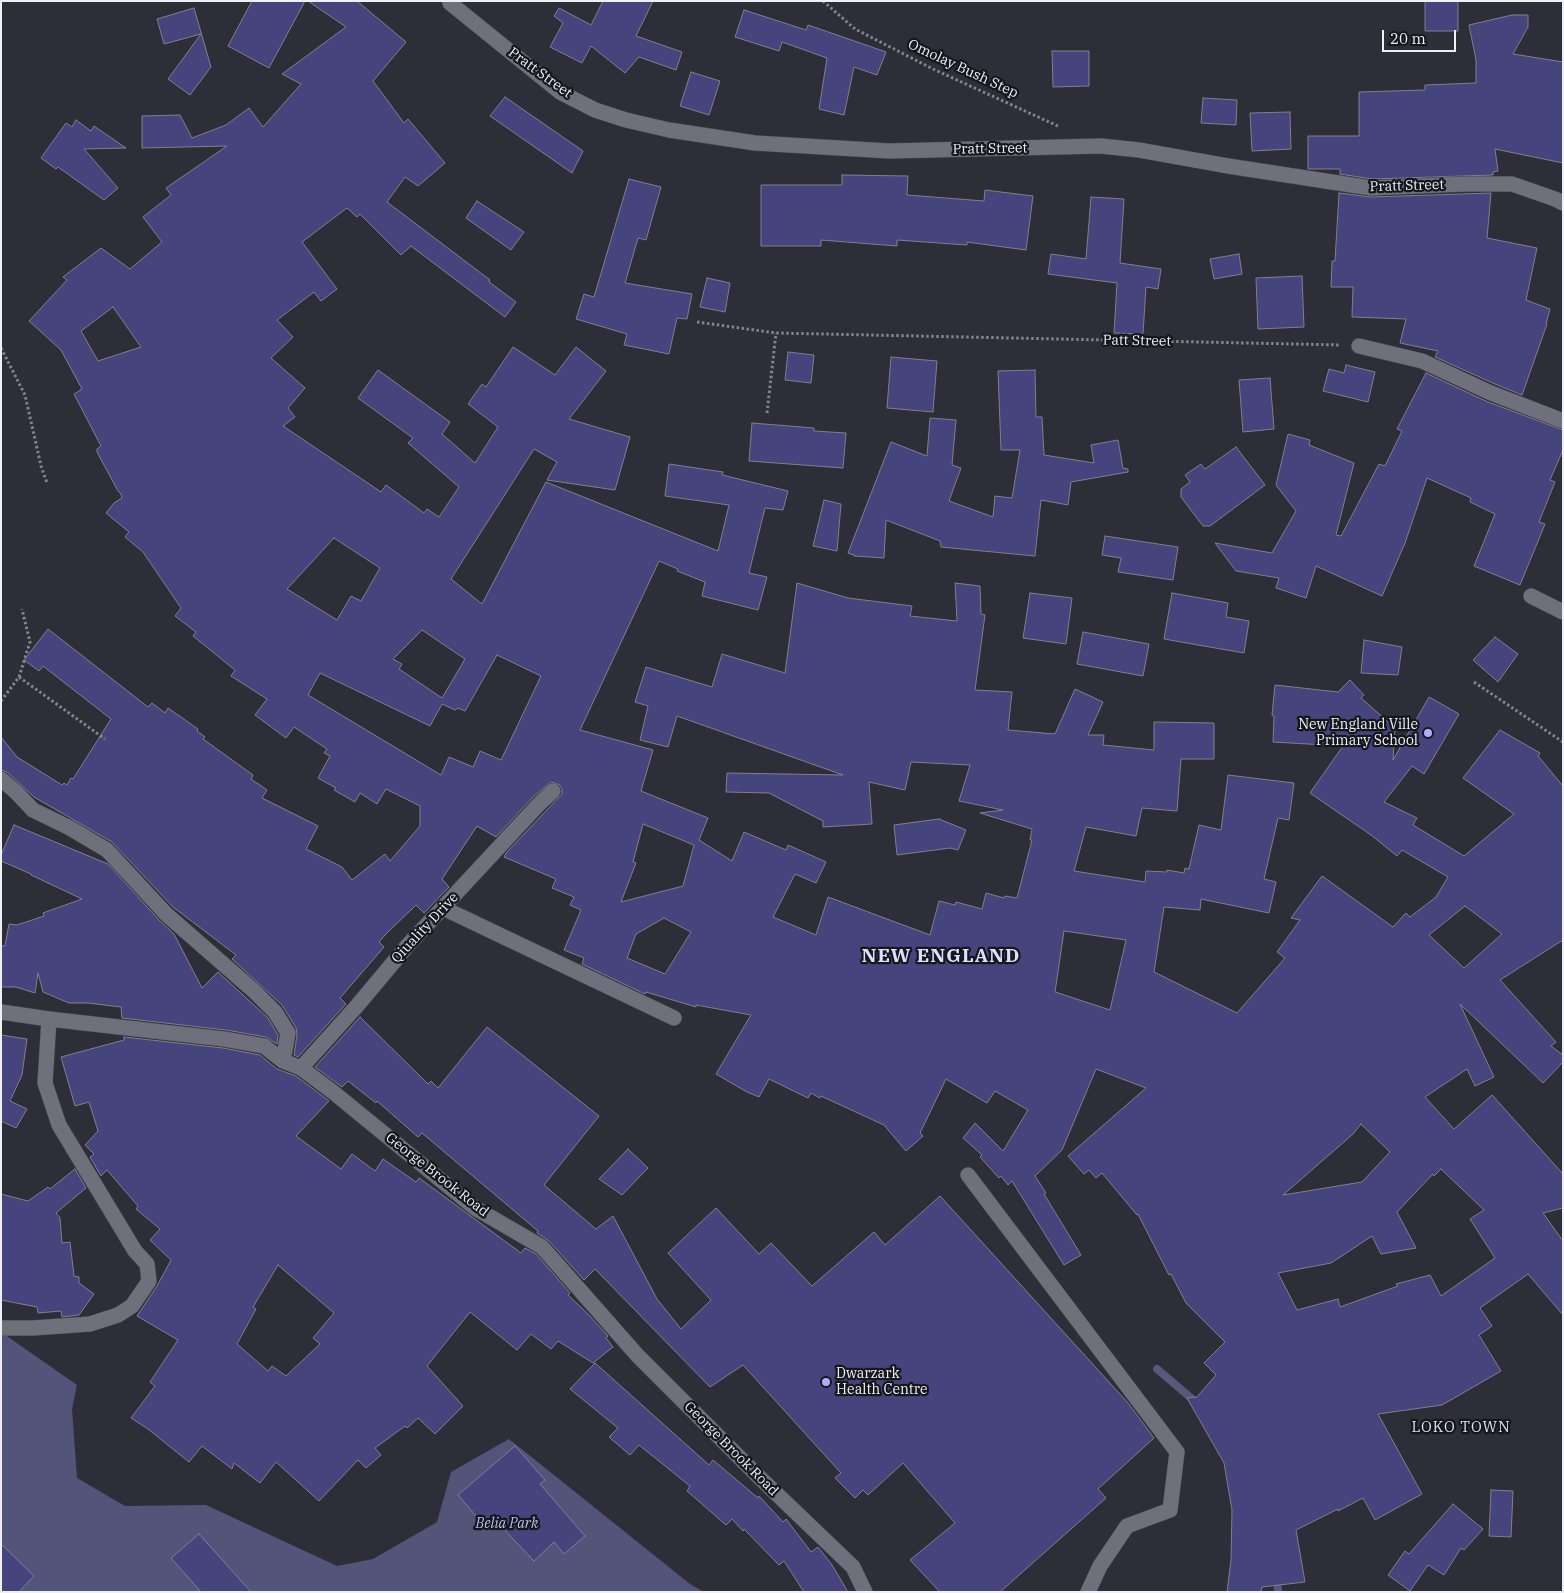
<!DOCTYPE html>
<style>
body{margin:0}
#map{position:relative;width:1564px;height:1593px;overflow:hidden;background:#2e2e39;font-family:"IBM Plex Serif",serif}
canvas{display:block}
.frame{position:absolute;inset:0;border:2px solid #efeff6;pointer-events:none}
.scale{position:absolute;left:1382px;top:30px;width:74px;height:22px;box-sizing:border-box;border:2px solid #efeff6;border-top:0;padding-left:6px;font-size:15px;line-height:18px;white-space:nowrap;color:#efeff6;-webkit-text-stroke:4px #16171c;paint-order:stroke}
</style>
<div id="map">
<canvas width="1564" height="1593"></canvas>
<div class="frame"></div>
<div class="scale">20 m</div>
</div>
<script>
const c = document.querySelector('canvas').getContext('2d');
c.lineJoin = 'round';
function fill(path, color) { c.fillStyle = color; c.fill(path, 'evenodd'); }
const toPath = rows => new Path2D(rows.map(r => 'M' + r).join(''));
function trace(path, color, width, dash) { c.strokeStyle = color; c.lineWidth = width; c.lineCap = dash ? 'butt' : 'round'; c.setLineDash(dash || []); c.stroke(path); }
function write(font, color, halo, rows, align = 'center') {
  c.font = font + ' "IBM Plex Serif",serif'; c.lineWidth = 4.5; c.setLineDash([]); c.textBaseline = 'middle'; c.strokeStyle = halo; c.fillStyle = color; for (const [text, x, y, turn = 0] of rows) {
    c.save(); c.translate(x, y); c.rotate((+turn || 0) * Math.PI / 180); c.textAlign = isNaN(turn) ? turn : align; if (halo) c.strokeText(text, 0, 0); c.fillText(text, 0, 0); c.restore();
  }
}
fill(toPath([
 [1,1332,77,1385,72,1409,77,1478,125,1506,206,1505,337,1566,373,1559,437,1522,451,1472,509,1439,690,1584,704,1592,1,1592]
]), '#53547a');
trace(toPath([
 [1157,1369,1197,1403],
 [1277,1577,1278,1592]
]), '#5b567c', 8);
const building = toPath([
 [252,1,305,1,269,68,228,46,252,1],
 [308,1,357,1,406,42,373,81,404,123,408,119,445,163,418,186,405,177,387,202,490,280,489,282,516,302,505,317,411,246,401,255,360,214,357,217,347,208,302,242,337,289,321,301,314,292,277,320,293,337,271,358,305,388,288,408,295,417,283,426,381,492,386,485,424,513,427,509,439,517,459,487,408,443,413,438,358,398,378,370,450,422,442,434,475,463,498,427,468,404,482,384,486,387,513,347,555,375,576,347,606,371,569,419,630,437,615,490,547,480,557,462,534,449,451,579,482,604,546,482,718,551,729,505,665,496,669,464,723,472,722,475,788,491,783,510,765,508,749,573,767,577,758,610,702,596,705,582,677,571,678,569,659,561,580,730,653,750,641,791,708,818,699,840,732,861,744,832,786,850,788,845,826,862,816,883,795,874,773,917,816,935,828,897,930,935,939,901,955,905,956,902,982,909,986,893,1004,898,1005,896,1017,898,1032,840,1030,840,1032,829,980,813,1003,810,959,801,970,765,911,762,905,790,869,782,872,824,823,827,823,821,769,793,726,792,727,773,843,775,677,716,668,747,640,740,648,706,635,702,646,667,712,687,722,654,785,673,797,583,848,598,912,606,910,616,957,621,955,583,980,586,981,614,985,615,975,690,1012,692,1008,730,1055,734,1075,689,1103,702,1088,735,1104,735,1103,745,1154,750,1154,722,1214,723,1214,759,1181,759,1177,811,1142,808,1136,836,1086,827,1074,871,1145,882,1146,871,1167,872,1167,870,1184,873,1185,868,1189,869,1199,825,1221,830,1228,775,1294,783,1289,820,1278,818,1264,879,1276,882,1269,913,1201,899,1200,910,1164,907,1154,972,1237,1013,1285,958,1277,952,1300,920,1291,918,1322,876,1393,927,1406,913,1410,917,1436,897,1448,877,1402,850,1397,856,1371,835,1310,793,1343,746,1273,742,1274,716,1272,715,1275,685,1338,692,1350,680,1364,695,1361,698,1395,728,1393,760,1429,697,1459,714,1424,774,1412,766,1384,802,1417,818,1413,825,1464,856,1514,814,1463,778,1500,730,1540,753,1538,756,1563,786,1563,940,1500,980,1556,1042,1551,1046,1563,1055,1563,1062,1543,1083,1460,1004,1494,1077,1475,1086,1467,1069,1425,1097,1454,1129,1492,1095,1563,1174,1563,1208,1543,1213,1563,1241,1563,1315,1528,1274,1480,1308,1492,1326,1479,1335,1501,1371,1442,1405,1378,1414,1422,1494,1375,1520,1363,1498,1338,1511,1338,1509,1296,1530,1305,1582,1262,1587,1261,1592,1227,1592,1231,1560,1232,1510,1224,1463,1187,1398,1197,1397,1216,1375,1204,1363,1225,1342,1186,1303,1171,1274,1169,1275,1138,1214,1137,1215,1102,1173,1096,1178,1089,1170,1084,1174,1068,1156,1146,1088,1096,1069,1062,1150,1035,1176,1046,1193,1044,1194,1081,1255,1064,1265,1012,1181,1008,1185,1001,1176,999,1178,980,1157,982,1155,963,1138,975,1123,1003,1151,1028,1110,995,1091,987,1103,946,1079,920,1133,923,1136,906,1151,884,1125,821,1096,820,1098,811,1093,808,1098,769,1079,759,1097,747,1092,716,1074,751,1015,696,1005,696,1007,646,992,645,994,582,964,584,958,564,950,581,910,570,905,574,897,552,888,556,879,504,857,507,852,562,794,562,789,560,785,551,782,533,797,496,837,477,826,442,879,449,887,424,913,416,905,386,934,379,942,384,947,340,998,346,1004,298,1057,294,1055,297,1035,296,1028,282,1005,232,959,236,955,173,907,112,842,34,797,7,772,1,770,1,737,17,757,62,785,64,783,67,785,71,778,73,779,111,719,43,666,39,671,24,660,48,629,148,707,152,703,165,713,168,708,198,729,197,731,205,737,203,739,253,775,251,779,267,790,262,798,318,826,306,849,342,867,352,880,385,854,390,861,420,826,420,806,386,789,377,804,360,793,355,802,334,790,336,788,318,778,330,756,324,753,327,749,294,727,286,738,255,715,267,699,231,676,235,670,193,636,196,632,175,616,181,608,143,552,125,537,129,532,106,513,114,503,122,498,121,494,118,491,97,452,97,449,101,446,74,394,82,389,61,350,29,321,67,280,63,277,101,248,130,269,162,242,143,217,171,195,166,188,227,146,142,148,142,116,180,115,192,138,226,125,249,108,263,127,301,84,282,74,346,27,308,1],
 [113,307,141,347,98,361,81,331,113,307],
 [334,538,380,568,361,601,351,596,337,620,287,589,334,538],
 [422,630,465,659,442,698,399,669,402,664,393,659,422,630],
 [497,655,541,676,501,760,480,751,473,767,449,757,441,775,308,695,320,673,430,726,442,704,455,710,458,708,465,711,497,655],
 [643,824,694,845,683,886,621,902,636,863,633,862,643,824],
 [1465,906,1502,934,1464,968,1429,935,1465,906],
 [664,918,691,932,665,974,627,958,636,934,664,918],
 [1064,931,1126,940,1110,1010,1055,992,1064,931],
 [1361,1124,1390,1152,1362,1182,1283,1195,1353,1134,1361,1124],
 [1441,1169,1484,1210,1470,1219,1495,1258,1441,1296,1430,1275,1396,1284,1398,1286,1340,1307,1338,1299,1297,1310,1278,1273,1331,1263,1372,1236,1381,1254,1416,1248,1397,1212,1433,1174,1434,1176,1441,1169],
 [603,1,653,1,636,36,682,52,676,70,639,57,625,73,591,46,582,63,550,47,563,23,554,16,559,8,591,25,603,1],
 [1425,1,1458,1,1458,31,1425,31,1425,1],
 [194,8,211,67,190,95,168,79,201,34,164,44,157,19,194,8],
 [744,10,806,30,808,25,886,52,877,75,854,67,844,115,819,109,827,58,782,42,779,51,735,37,744,10],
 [1512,15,1528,15,1528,27,1513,54,1563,62,1563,163,1495,149,1498,171,1493,172,1493,175,1372,179,1340,174,1340,169,1308,169,1308,136,1359,136,1359,92,1425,90,1425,85,1476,83,1476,60,1469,25,1512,15],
 [1052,51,1089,51,1089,86,1053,87,1052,51],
 [691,72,720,81,709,115,680,106,691,72],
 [505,97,583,151,572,173,490,116,505,97],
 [1203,98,1237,100,1236,125,1201,123,1203,98],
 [1290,112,1291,149,1252,151,1250,113,1290,112],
 [76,120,91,131,94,126,126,148,84,149,118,188,104,200,58,167,56,169,41,158,66,123,72,127,76,120],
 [842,175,908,176,907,195,984,201,985,190,1033,196,1026,250,967,242,967,245,897,240,897,246,821,240,821,246,761,246,761,185,842,185,842,175],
 [629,179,661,187,646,240,638,238,625,283,692,294,687,319,677,318,669,354,624,345,627,334,576,319,584,294,594,297,629,179],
 [1339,193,1371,197,1491,193,1487,238,1537,248,1526,300,1550,309,1546,324,1547,324,1522,395,1495,384,1435,357,1438,351,1400,343,1406,319,1352,317,1353,287,1331,287,1332,261,1335,261,1339,193],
 [1091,197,1124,199,1120,263,1161,269,1158,289,1146,287,1143,334,1114,333,1117,283,1048,274,1051,254,1086,259,1091,197],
 [477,201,524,232,511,250,466,218,477,201],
 [1239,254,1242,274,1214,279,1210,259,1239,254],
 [1302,276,1304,327,1258,329,1256,278,1302,276],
 [707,278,730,283,725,312,700,307,707,278],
 [788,352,814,355,811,383,785,380,788,352],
 [891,357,937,361,933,412,887,408,891,357],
 [1346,365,1375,372,1368,402,1323,391,1329,369,1344,373,1346,365],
 [1035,370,1036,417,1042,417,1044,455,1094,463,1091,445,1118,440,1123,468,1128,469,1128,472,1071,482,1068,505,1041,500,1035,556,941,547,940,541,886,520,884,558,854,556,854,555,848,553,891,442,927,456,930,418,956,420,952,465,961,468,949,501,993,517,995,496,1012,498,1020,450,1001,450,998,371,1035,370],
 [1426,373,1488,402,1563,430,1563,450,1550,480,1555,482,1539,522,1545,524,1520,585,1474,566,1495,514,1470,502,1471,498,1427,478,1405,543,1382,596,1316,566,1306,598,1276,588,1279,578,1236,571,1215,543,1272,553,1296,511,1276,485,1288,434,1310,440,1309,445,1354,463,1336,535,1341,536,1379,464,1385,466,1402,431,1397,429,1426,373],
 [1270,378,1274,429,1243,432,1239,380,1270,378],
 [752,423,814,428,814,431,846,433,843,468,749,461,752,423],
 [1236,447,1265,485,1210,526,1203,526,1181,497,1181,489,1190,482,1185,475,1201,464,1205,469,1236,447],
 [824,500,841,504,837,551,813,546,824,500],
 [1105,536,1178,547,1173,580,1118,572,1121,558,1102,555,1105,536],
 [1030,593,1072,598,1066,644,1023,638,1030,593],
 [1172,593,1228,603,1226,617,1249,621,1244,653,1164,639,1172,593],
 [1083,632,1149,644,1143,676,1077,664,1083,632],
 [1495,637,1518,654,1498,682,1473,660,1495,637],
 [1364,640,1402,647,1398,675,1361,673,1364,640],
 [939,819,966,830,958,850,950,848,897,855,894,825,939,819],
 [14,825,108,864,159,920,174,934,202,988,218,972,268,1018,278,1035,277,1044,266,1037,226,1030,122,1018,121,1007,88,1003,69,1003,43,992,38,973,35,993,16,987,1,987,1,946,5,946,9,924,17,925,44,916,43,913,82,899,31,875,31,874,1,861,1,855,14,825],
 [360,1017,428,1084,431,1081,438,1088,487,1027,599,1116,544,1185,596,1229,613,1216,657,1299,681,1329,711,1300,668,1253,716,1208,759,1254,771,1243,812,1286,874,1232,885,1245,940,1196,1128,1403,1154,1438,1098,1489,1106,1498,1000,1592,940,1592,910,1560,955,1523,903,1463,868,1495,863,1490,855,1498,835,1478,841,1473,743,1365,710,1387,595,1269,584,1280,549,1241,537,1233,538,1231,422,1133,418,1137,377,1101,376,1103,348,1081,342,1087,315,1067,360,1017],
 [1,1035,27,1039,22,1075,10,1101,27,1109,16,1128,1,1121,1,1035],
 [124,1037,223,1048,260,1055,277,1069,296,1076,329,1101,296,1136,341,1169,352,1154,375,1171,383,1159,416,1182,419,1178,521,1253,525,1248,536,1254,570,1293,568,1295,588,1314,608,1336,606,1338,613,1347,593,1363,558,1341,551,1349,531,1334,517,1350,470,1312,427,1366,463,1406,435,1434,418,1418,407,1428,405,1426,375,1448,381,1455,366,1468,358,1460,319,1501,276,1462,260,1483,234,1463,232,1469,202,1446,189,1462,148,1429,131,1418,155,1386,150,1382,178,1340,137,1316,157,1286,171,1260,150,1240,160,1229,136,1209,138,1206,107,1170,101,1176,90,1157,94,1154,85,1145,98,1131,89,1102,75,1106,61,1057,124,1040,124,1037],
 [278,1265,334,1313,313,1338,320,1344,286,1376,272,1366,268,1371,237,1344,256,1309,253,1307,278,1265],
 [628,1149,648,1168,622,1195,599,1179,628,1149],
 [75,1169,86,1188,56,1213,60,1218,62,1243,70,1242,74,1276,79,1277,79,1283,94,1294,79,1315,62,1317,61,1311,38,1313,37,1307,1,1300,1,1194,28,1201,48,1187,50,1189,75,1169],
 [595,1363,709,1465,713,1460,758,1498,759,1496,783,1522,786,1519,811,1552,818,1547,832,1565,848,1592,804,1592,784,1561,779,1565,744,1529,743,1531,732,1519,726,1525,687,1491,690,1486,639,1445,630,1455,609,1437,618,1428,570,1389,595,1363],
 [515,1446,545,1480,540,1484,585,1536,564,1554,554,1542,534,1561,497,1522,488,1530,458,1495,515,1446],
 [1491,1490,1513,1491,1511,1537,1489,1536,1491,1490],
 [1453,1504,1483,1529,1464,1550,1461,1548,1444,1575,1428,1565,1410,1591,1388,1575,1405,1551,1409,1554,1453,1504],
 [199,1534,251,1592,201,1592,171,1558,199,1534],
 [1,1544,34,1576,19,1592,1,1592,1,1544]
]);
fill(building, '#46447c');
trace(building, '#7f808d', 1);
const minor = toPath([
 [450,3,560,92,595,110,626,120,669,130,755,143,889,151,1101,146,1139,150,1228,166,1371,188,1464,184,1512,184,1555,199,1563,203],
 [1359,346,1422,361,1491,393,1563,421],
 [1531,596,1563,612],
 [1,779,16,792,33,810,70,828,107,850,166,914,254,991,275,1012,288,1033,283,1061],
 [443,908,674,1018],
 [1,1012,49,1019,224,1039,264,1046,283,1061,301,1068,333,1092,475,1208,542,1247,637,1355,759,1477,853,1567,865,1592],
 [301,1068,356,1007,408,945,539,804,553,791],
 [968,1175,1177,1452,1170,1510,1127,1526,1100,1566,1088,1592],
 [1,1328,33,1328,90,1324,118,1315,132,1306,149,1281,147,1264,135,1251,59,1125,45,1083,49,1019]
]);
trace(minor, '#4a4a53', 16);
trace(toPath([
 [823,1,855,29,933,69,1060,127],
 [697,322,776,333,1341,345],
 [1,348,25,395,41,466,47,483],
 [767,413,776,333],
 [19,677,105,739],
 [1474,682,1563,742],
 [1,701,19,677,30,642,22,609]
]), '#83838c', 3, [2.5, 2.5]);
trace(minor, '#6f707c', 15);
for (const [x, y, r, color] of [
 [1428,733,5,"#adaffb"],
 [826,1382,5,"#adaffb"]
]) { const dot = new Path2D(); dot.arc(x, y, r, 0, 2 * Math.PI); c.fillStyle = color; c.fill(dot); trace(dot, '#16171c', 2); }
write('14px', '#efeff6', '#16171c', [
 ["Omolay Bush Step",963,69,25],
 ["Pratt Street",540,73,36],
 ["Pratt Street",990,149,-1],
 ["Pratt Street",1407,186,-2],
 ["Patt Street",1137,341,1],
 ["Qiuality Drive",425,928,-47],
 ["George Brook Road",437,1175,38],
 ["George Brook Road",731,1449,45]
]);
write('14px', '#efeff6', '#16171c', [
 ["New England Ville",1418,725],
 ["Primary School",1418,741],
 ["Dwarzark",836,1374,"left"],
 ["Health Centre",836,1390,"left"]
], 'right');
write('italic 14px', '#bbbdf1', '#16171c', [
 ["Belia Park",507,1524]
]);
c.letterSpacing = '1px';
write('15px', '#dddffc', '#16171c', [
 ["LOKO TOWN",1461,1428]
]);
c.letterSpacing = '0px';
c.letterSpacing = '1px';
write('bold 19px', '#dddffc', '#16171c', [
 ["NEW ENGLAND",941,957]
]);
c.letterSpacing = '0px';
</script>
